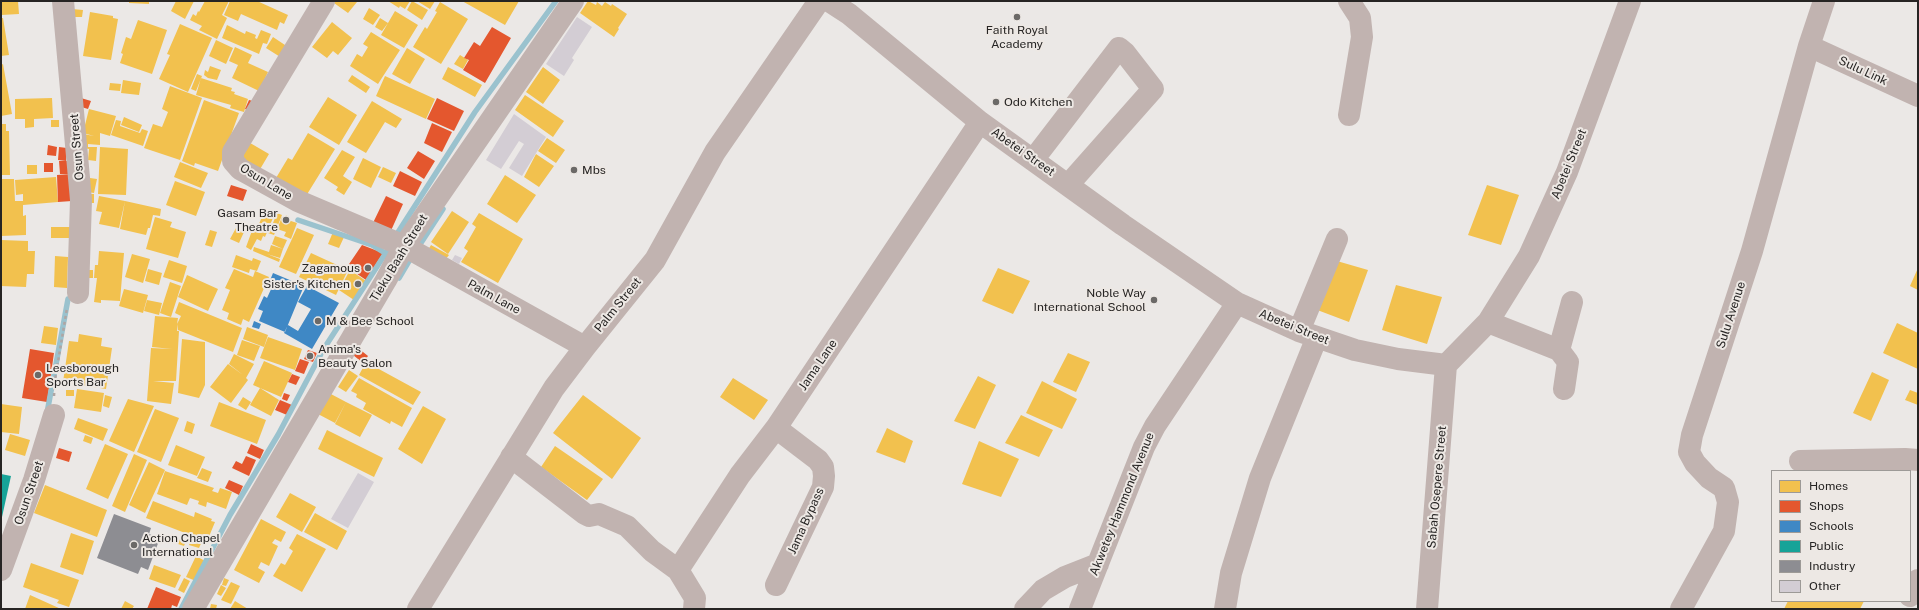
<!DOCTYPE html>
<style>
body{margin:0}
#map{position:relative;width:1919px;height:610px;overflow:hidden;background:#ebe8e6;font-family:"Public Sans",sans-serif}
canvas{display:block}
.frame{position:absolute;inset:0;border:2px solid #262423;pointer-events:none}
.legend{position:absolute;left:1771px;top:470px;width:140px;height:132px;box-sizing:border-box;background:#ede8e4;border:1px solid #9d9a97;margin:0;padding:5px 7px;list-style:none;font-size:12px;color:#262423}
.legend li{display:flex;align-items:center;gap:8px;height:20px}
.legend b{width:20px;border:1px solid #9d9a97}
</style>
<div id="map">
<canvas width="1919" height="610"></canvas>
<div class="frame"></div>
<ul class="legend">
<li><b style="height:11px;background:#f2c14e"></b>Homes</li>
<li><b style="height:11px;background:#e4572e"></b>Shops</li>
<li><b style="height:11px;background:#3f88c5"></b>Schools</li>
<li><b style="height:11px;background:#17a398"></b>Public</li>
<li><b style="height:11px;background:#8d8d92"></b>Industry</li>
<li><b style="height:11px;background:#d3cdd4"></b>Other</li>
</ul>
</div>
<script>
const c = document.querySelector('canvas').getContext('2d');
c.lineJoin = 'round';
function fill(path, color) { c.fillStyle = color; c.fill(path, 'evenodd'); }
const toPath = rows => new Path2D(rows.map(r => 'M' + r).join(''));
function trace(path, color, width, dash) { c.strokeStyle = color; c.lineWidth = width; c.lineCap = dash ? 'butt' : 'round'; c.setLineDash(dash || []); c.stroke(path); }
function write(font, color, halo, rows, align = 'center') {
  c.font = font + ' "Public Sans",sans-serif'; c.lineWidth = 4; c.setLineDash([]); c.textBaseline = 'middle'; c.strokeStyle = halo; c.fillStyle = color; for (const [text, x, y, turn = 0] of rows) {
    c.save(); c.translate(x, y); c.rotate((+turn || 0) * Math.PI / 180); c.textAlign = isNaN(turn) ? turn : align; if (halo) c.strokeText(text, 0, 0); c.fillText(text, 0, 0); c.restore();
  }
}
fill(toPath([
 [1,1,18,1,19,14,1,15],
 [129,1,149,1,149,4,129,3],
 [176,1,194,1,185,19,171,11],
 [205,1,229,1,222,15,227,18,217,39,199,30,202,26,190,20,193,14,196,16,198,11,199,12],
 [230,1,257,1,288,15,284,24,280,22,277,30,241,14,238,21,224,15],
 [336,1,355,1,357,2,348,13,334,3],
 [388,1,410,1,405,9,400,6,399,8],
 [412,1,428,10,422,20,407,10],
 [417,1,435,1,430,9],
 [462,1,519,1,505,25],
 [588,1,596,5,597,2,602,6,605,2,611,6,612,4,627,14,618,28,619,29,614,37,580,13],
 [440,2,468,19,441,64,413,47,425,27,427,29,437,12,435,11],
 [369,8,380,15,373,25,363,19],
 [72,9,83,10,82,17,72,17],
 [395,11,418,25,404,48,381,35],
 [90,12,113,16,113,18,118,19,111,60,83,56],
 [1,18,3,18,9,55,1,56],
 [380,18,388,23,382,31,375,27],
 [138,20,167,30,152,74,120,63,123,54,121,53,126,37,131,39],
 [332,22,352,38,338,55,333,51,327,58,312,47],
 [180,24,212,38,188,92,159,79,170,55,167,54],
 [227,25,245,34,246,31,256,35,255,38,257,39,261,30,271,34,267,44,263,43,259,54,222,38],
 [371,32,400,50,378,84,350,66,357,54,362,57,368,47,363,44],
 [273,37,291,49,285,60,266,48],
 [216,40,233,48,226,64,209,56],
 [235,47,252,55,248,63,268,72,259,91,232,78,238,65,229,61],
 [407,48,425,59,410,84,392,74],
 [460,55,468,60,463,69,454,64],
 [3,64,12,114,1,116,1,65],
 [210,66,221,70,217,80,208,78,204,75,205,70,208,72],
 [448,67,482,85,475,97,442,79],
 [543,67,560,80,543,104,526,92],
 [197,74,202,76,196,91,191,89],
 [352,75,370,87,366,93,348,81],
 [385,76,435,99,426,119,376,96],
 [201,78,232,88,231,91,235,92,234,94,248,99,244,112,230,108,231,105,196,95],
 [123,80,141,83,139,95,121,93],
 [110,83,121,84,120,91,109,90],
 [170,86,202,98,180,160,144,148,153,124,162,127,168,112,162,109],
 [525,95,564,121,553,137,515,110],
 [328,97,357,115,339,145,309,127],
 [52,98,53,118,34,119,34,127,25,128,25,119,30,119,15,119,15,99],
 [204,100,239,113,218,171,195,163,194,166,182,161],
 [372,101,402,119,396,128,385,122,366,153,347,142],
 [89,109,116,116,110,136,100,133,100,145,88,144,88,147,97,147,96,161,88,160,89,149,82,148,83,134,94,136,83,133],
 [124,117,142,125,139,132,121,125],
 [51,120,59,120,59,127,51,127],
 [116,120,121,121,120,126,140,133,142,129,148,131,143,146,111,135],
 [1,124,6,124,6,131,9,131,10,175,1,175],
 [308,133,335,149,306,196,276,178,288,158,292,160],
 [547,138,565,150,556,163,538,151],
 [245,140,269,154,259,171,236,157],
 [100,147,128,149,126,195,98,194],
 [342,150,355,157,343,176,352,182,344,195,336,190,338,187,324,178],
 [536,154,554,166,539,187,524,177],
 [363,158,381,167,371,188,353,179],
 [180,162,208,173,201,188,174,177],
 [27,165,37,165,37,174,27,174],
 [383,167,396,173,391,183,378,177],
 [505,175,536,195,517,223,487,204],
 [56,177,58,202,23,205,23,216,26,215,26,235,1,236,1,179,14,179,15,201,23,201,23,194,16,195,15,180],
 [90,178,97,179,94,193,88,192],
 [175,181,205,192,196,216,166,205],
 [1487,185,1519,195,1501,245,1468,235],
 [89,194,94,194,94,203,89,203],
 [99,196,125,201,119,228,99,224,102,212,96,211],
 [125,201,161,209,160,216,153,215,150,228,148,228,146,235,120,229],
 [265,209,275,213,265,237,263,236,261,241,257,239,251,250,246,247,253,228,257,229],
 [452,211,469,222,448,254,431,242],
 [277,213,282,215,278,225,273,223],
 [479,213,523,239,498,283,461,262,468,251,464,248,476,227,472,224],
 [286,215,289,217,288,220,297,223,291,239,284,236,286,232,277,229,282,217,285,219],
 [155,217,172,222,170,227,186,232,178,258,146,249],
 [51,227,72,227,72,238,51,238],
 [270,227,276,230,274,235,268,233],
 [236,228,244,232,239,243,230,239],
 [297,228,314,235,296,274,279,267],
 [210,230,217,232,212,247,205,245],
 [333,232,344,237,339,248,328,244],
 [275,236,287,240,283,249,272,244],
 [1,240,28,241,28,251,35,251,34,274,27,274,26,287,1,286],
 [271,245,283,249,280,258,267,254,280,259,279,262,253,251,254,247,269,252],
 [431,245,449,255,445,260,428,250],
 [99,251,124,253,120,301,101,300,101,303,94,302,97,278,94,278,95,265,98,265],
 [311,253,348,270,336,295,299,277],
 [132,254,150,259,143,283,125,277],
 [236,255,252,261,253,258,261,261,257,271,250,269,249,273,232,267],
 [55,256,68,257,67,288,54,287],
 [1330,259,1368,270,1349,322,1312,308],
 [169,260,187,266,182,283,163,277],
 [998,268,1030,281,1013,314,982,301],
 [1918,268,1918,290,1910,286],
 [148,269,162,273,159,285,145,281],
 [234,269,253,277,255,271,269,277,249,322,243,319,241,325,227,319,229,313,222,310,230,290,225,288],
 [86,270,93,270,93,278,86,278],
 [350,270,366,281,354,300,339,290],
 [187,275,218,289,208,311,178,297],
 [170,282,181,286,171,317,160,313],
 [1396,285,1442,297,1427,344,1382,330],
 [124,289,148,295,143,313,119,306],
 [147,300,162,303,159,315,144,311],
 [179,302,242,328,233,352,178,330,178,324,177,331,179,331,176,381,153,381,174,383,171,404,147,401,151,348,172,349,152,347,155,316,178,318,177,324,181,316,175,313],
 [1897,323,1918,333,1918,369,1883,353],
 [44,326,58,328,56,345,41,343],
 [247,327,268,335,264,347,243,339],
 [79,334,102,338,101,346,112,348,106,389,63,382,69,341,78,342],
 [268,337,302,349,295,370,260,358],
 [182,339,205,342,205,385,199,398,178,393],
 [242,340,260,346,254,361,237,355],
 [1068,353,1090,362,1076,392,1053,382],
 [234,354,254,364,246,378,248,380,231,403,210,387,228,364,243,375,229,364],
 [264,361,292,373,281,397,253,385],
 [366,362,421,392,413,405,359,375],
 [349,370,358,376,346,392,338,387],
 [1872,372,1889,380,1871,421,1853,413],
 [978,376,996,385,975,429,954,421],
 [359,378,412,408,402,427,391,421,390,424,363,409,366,403,356,397,357,394,351,391],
 [733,378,768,400,754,420,720,397],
 [1042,381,1077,399,1062,429,1026,413],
 [260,388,279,400,271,416,250,405],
 [77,389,104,393,101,412,74,408],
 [66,390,74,390,74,396,66,396],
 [1910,390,1918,393,1918,405,1905,400],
 [329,393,346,402,335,423,318,414],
 [105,395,112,397,109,408,103,406],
 [583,395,641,438,612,479,553,433],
 [243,397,251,402,246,410,238,405],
 [128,399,154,406,134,452,109,441],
 [219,402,266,420,257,444,210,426],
 [346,402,372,415,360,437,335,424],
 [1,404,22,407,19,434,1,432],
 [423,406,446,419,422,464,398,449],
 [155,409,179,418,161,462,137,452],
 [1021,415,1053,430,1039,457,1005,443],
 [78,418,108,429,103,441,74,429],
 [187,421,195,424,192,434,184,431],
 [887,428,913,441,905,463,876,452],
 [327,430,383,458,374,477,318,449],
 [10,434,30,440,25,456,5,450],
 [85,435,93,438,91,444,83,441],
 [979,441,1019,459,1001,497,962,484],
 [105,444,128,454,108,499,86,489],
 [176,445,205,457,197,476,168,465],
 [555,446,603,479,587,500,541,467],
 [134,454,147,460,125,512,112,506],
 [149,462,165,470,145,513,129,505],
 [202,468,212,472,208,482,197,478],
 [165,471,214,488,212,491,218,493,220,488,232,492,226,509,207,502,206,507,198,504,199,501,190,498,187,505,157,494],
 [45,485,107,510,97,537,34,513],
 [290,493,316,507,302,532,276,517],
 [153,501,194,517,195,512,212,519,211,521,215,522,208,539,202,537,203,539,199,548,189,545,193,536,146,518],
 [315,513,347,531,337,550,304,532],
 [261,519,286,532,281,542,275,539,272,543,278,546,269,566,261,562,258,568,265,572,259,583,234,570],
 [71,533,94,541,83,575,60,567],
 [297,534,326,549,302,592,273,576,281,563,285,565,293,551,289,548],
 [180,539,186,541,184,546,178,544],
 [196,556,205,561,196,581,186,577],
 [31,563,79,580,69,607,57,603,59,600,23,587],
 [154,565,181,575,175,588,149,579],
 [184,578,190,581,184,593,178,590],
 [224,578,229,580,226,586,222,585],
 [231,582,240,586,231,604,221,600],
 [221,585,226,588,221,596,217,594],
 [30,595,61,609,25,609],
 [125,601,134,606,132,609,121,609],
 [235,601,248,609,230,609],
 [1788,601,1864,601,1860,609,1784,609],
 [211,604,217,605,216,609,210,609]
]), '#f2c14e');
fill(toPath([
 [492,27,511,38,485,83,463,70,469,60,464,58,474,42,480,46],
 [81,98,91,101,88,109,78,106],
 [437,98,464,111,454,131,427,119],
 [249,100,257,102,253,112,245,109],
 [432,123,452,132,442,152,424,143],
 [48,145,57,147,56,156,47,155],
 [59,147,67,148,66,161,58,160],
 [418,151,435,161,424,179,407,168],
 [59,161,70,161,71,174,60,174],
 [44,163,53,163,53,172,44,172],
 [400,171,422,182,415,196,393,186],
 [71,174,72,201,58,202,57,175],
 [231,185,247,190,243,201,227,196],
 [386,196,403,204,389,235,371,227],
 [362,245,383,253,366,280,347,267],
 [358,348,368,356,363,363,353,355],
 [30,349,54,353,47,402,22,398],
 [308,350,317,353,313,362,304,359],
 [300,359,309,362,304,374,295,371],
 [292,374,300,377,296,385,288,382],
 [284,393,290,395,287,401,282,399],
 [280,400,292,405,287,415,275,410],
 [251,444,264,450,260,459,247,453],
 [59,448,72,452,69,462,56,458],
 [246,456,256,460,249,476,232,468,236,461,242,464],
 [229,480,243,486,239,495,225,488],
 [156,587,181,597,177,607,172,605,171,609,147,609]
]), '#e4572e');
fill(toPath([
 [273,273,304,286,285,332,259,321,263,311,258,309,264,296,267,298,273,285,269,283],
 [307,286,339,303,312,349,284,333,288,325,298,331,311,309,298,302],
 [254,321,261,324,259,329,252,327]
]), '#3f88c5');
fill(toPath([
 [1,474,11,476,2,517,1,517]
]), '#17a398');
fill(toPath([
 [114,514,151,528,149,534,160,538,148,570,141,567,138,574,97,558]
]), '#8d8d92');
trace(toPath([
 [298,220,372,245,385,253],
 [395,237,475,112,556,1],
 [417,249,443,209],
 [399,278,412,256],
 [47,413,68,299],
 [181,609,230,515,278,435,323,350,391,245]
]), '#9ac2ce', 5.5);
fill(toPath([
 [577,17,592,27,572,58,574,60,564,76,546,64],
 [514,114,546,137,522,176,509,168,524,144,519,141,501,169,486,160],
 [455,255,462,258,459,264,452,260],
 [358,473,374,482,348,528,331,519]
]), '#d3cdd4');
trace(toPath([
 [54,396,55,380,67,308]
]), '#afa5a3', 2.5, [3, 3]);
trace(toPath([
 [63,1,81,200,78,293],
 [324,1,233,152,233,161,240,169,298,201,404,246,585,347],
 [829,1,849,14,980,122,1123,225,1237,303,1299,331,1355,350,1398,359,1446,365],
 [1809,46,1918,96],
 [1349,115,1362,37,1360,18,1349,1],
 [1033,160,1119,48,1125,53,1153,89,1068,185],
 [1488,322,1559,350,1568,362,1564,389],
 [1299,331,1337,239],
 [1559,350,1572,302],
 [1446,365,1488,322,1529,256,1567,172,1630,1],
 [511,457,585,514,589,516,599,514,627,526,652,551,678,570,695,598,694,609],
 [1800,461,1905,459,1918,460],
 [1,570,34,480,54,415],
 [678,570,740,475,776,428,980,122],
 [776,585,823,487,824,476,823,467,818,460,776,428],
 [1910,596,1918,580],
 [193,609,386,280,404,246,573,1],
 [418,609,554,388,585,347,655,260,715,152,819,1],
 [1025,609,1043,590,1065,577,1098,564],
 [1080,609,1144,447,1155,426,1237,303],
 [1225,609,1231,573,1260,478,1317,337],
 [1427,609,1446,365],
 [1681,609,1724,531,1728,502,1724,488,1709,478,1695,463,1689,452,1692,435,1752,251,1809,46,1824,1]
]), '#c1b3b0', 22);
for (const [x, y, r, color] of [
 [1017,17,4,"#6b6967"],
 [996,102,4,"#6b6967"],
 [574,170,4,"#6b6967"],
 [286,220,4,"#6b6967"],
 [368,268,4,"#6b6967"],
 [358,284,4,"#6b6967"],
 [1154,300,4,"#6b6967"],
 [318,321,4,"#6b6967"],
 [310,356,4,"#6b6967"],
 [38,375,4,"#6b6967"],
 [134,545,4,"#6b6967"]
]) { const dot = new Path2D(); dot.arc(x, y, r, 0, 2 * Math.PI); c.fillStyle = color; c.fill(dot); trace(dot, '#ede8e4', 1.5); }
write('12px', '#262423', '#ede8e4', [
 ["Faith Royal",1017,30,"center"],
 ["Academy",1017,44,"center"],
 ["Odo Kitchen",1004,102],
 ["Mbs",582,170],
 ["Gasam Bar",278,213,"right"],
 ["Theatre",278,227,"right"],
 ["Zagamous",360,268,"right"],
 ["Sister's Kitchen",350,284,"right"],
 ["Noble Way",1146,293,"right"],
 ["International School",1146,307,"right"],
 ["M & Bee School",326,321],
 ["Anima's",318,349],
 ["Beauty Salon",318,363],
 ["Leesborough",46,368],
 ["Sports Bar",46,382],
 ["Action Chapel",142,538],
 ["International",142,552]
], 'left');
write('12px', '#262423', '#ede8e4', [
 ["Sulu Link",1863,71,25],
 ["Osun Street",77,147,-95],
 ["Abetei Street",1023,152,35],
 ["Abetei Street",1569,164,-68],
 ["Osun Lane",266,182,31],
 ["Tieku Baah Street",399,258,-59],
 ["Palm Lane",494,297,29],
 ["Palm Street",618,305,-51],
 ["Sulu Avenue",1731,315,-72],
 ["Abetei Street",1294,327,22],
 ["Jama Lane",818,365,-56],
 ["Sabah Osepere Street",1437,487,-85],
 ["Osun Street",29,493,-71],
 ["Akwetey Hammond Avenue",1122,504,-68],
 ["Jama Bypass",806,521,-66]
]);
</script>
